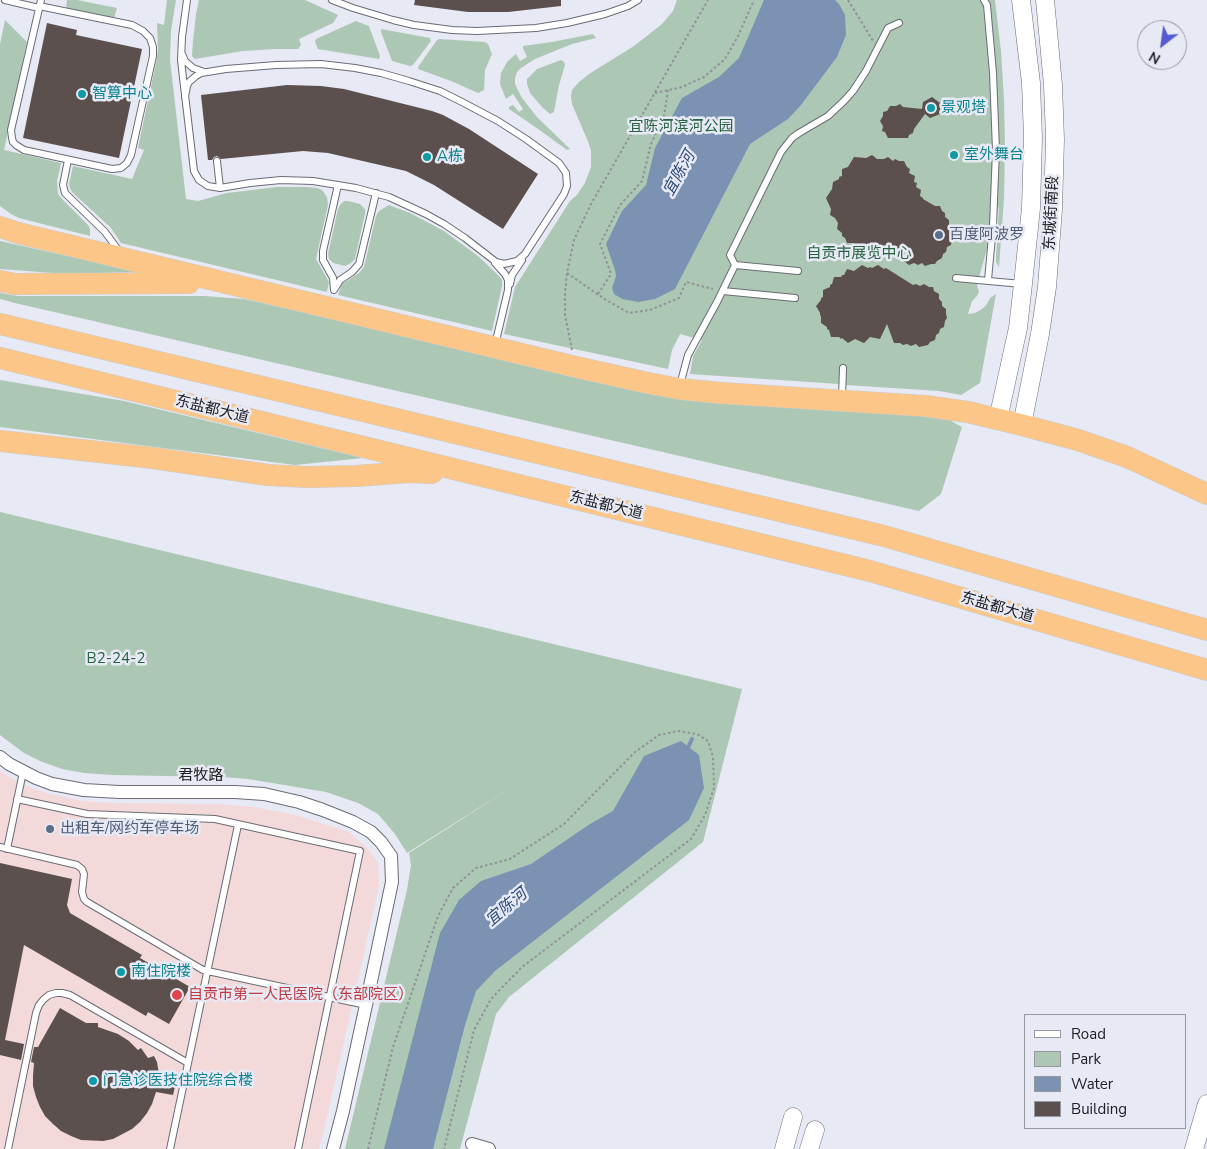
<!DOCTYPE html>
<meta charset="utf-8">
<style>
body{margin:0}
#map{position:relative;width:1207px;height:1149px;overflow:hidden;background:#e7e9f4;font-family:"Nunito Sans",sans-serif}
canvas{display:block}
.legend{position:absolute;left:1024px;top:1014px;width:162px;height:115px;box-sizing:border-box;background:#e7e9f4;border:1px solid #9799a1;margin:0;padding:6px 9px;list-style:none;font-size:15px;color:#202125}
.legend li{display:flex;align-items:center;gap:10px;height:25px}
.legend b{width:25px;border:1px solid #9799a1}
.north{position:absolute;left:1137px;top:20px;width:50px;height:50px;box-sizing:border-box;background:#e7e9f4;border:1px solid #9799a1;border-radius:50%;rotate:210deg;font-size:14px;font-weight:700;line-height:20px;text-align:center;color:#202125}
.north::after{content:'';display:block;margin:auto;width:18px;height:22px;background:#575bd2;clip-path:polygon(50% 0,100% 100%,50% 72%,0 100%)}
</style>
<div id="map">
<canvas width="1207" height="1149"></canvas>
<ul class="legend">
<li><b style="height:6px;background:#fff"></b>Road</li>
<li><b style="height:14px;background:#adc7b5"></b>Park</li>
<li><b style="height:14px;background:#7c92b3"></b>Water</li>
<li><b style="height:14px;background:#5b504e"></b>Building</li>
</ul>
<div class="north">N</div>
</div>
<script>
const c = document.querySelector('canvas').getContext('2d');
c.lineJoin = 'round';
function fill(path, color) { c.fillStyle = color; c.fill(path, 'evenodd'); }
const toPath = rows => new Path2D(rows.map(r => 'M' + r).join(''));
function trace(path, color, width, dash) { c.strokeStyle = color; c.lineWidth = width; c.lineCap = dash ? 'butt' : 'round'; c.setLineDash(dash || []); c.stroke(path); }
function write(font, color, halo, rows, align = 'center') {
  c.font = font + ' "Nunito Sans","Noto Sans SC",sans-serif'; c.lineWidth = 5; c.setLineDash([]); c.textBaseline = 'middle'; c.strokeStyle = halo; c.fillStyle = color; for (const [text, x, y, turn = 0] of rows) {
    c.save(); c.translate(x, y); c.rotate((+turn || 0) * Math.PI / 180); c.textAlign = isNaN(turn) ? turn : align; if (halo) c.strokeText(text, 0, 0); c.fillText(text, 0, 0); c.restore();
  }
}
fill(toPath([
 [0,771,18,782,34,789,51,794,82,801,114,803,217,804,253,807,292,814,349,832,368,849,378,862,379,886,330,1104,319,1149,0,1149]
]), '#f3d9d9');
fill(toPath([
 [67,0,77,0,117,8,114,18,66,8],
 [167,0,176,0,171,31,170,60,186,199,198,201,227,193,277,187,308,187,317,188,322,190,327,197,328,205,316,259,329,282,327,292,121,243,111,228,72,192,70,188,69,184,73,166,132,179,144,150,138,148,157,58,158,49,157,23,164,25],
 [199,0,305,0,338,15,333,23,299,39,301,45,298,49,275,49,243,51,195,59,192,56,193,41,196,14],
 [677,0,995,0,1001,51,1004,100,1005,147,1004,199,999,267,996,262,996,259,999,205,977,285,979,292,977,296,972,301,968,314,975,313,982,309,987,304,990,298,996,294,980,383,961,395,939,391,846,385,846,379,840,378,839,384,690,374,693,356,702,340,680,334,672,350,668,369,504,334,515,287,570,201,577,195,585,183,591,167,591,151,589,144,572,104,571,96,572,90,579,82,589,74,634,46,662,24,673,11],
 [5,20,27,42,4,150,61,163,57,181,58,194,63,200,88,225,90,229,90,236,19,218,11,214,0,206,0,44],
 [356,21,369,26,380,56,379,59,318,49,315,42,316,39],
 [381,29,430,38,431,41,413,65,410,66,392,61,381,32],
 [593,34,596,38,572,44,535,59,521,68,517,72,515,78,515,84,522,98,537,117,570,149,567,150,541,131,509,109,509,107,513,105,519,112,523,109,513,94,506,99,500,84,501,73,507,62,516,54,520,61,527,57,523,48,523,46,552,42],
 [440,39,485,42,488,44,492,54,485,70,484,90,478,93,451,81,418,69,418,67,437,40],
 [561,60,564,62,565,65,559,85,554,112,550,114,542,107,530,93,527,84,527,79,537,69],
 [344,201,348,201,360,204,365,209,365,214,355,259,351,263,345,266,333,263,329,259,328,254,338,209,340,205],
 [389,205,410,213,444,231,478,256,500,277,502,280,502,286,492,331,338,295,342,284,359,273,364,267,376,216,379,211],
 [0,241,139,272,66,274,0,269],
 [0,293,18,296,204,296,244,299,630,387,942,416,962,427,941,494,919,511,15,303,0,299],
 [0,380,124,401,363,458,295,465,0,427],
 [0,512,742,689,703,842,509,997,496,1014,460,1149,345,1149,407,890,411,865,409,853,512,787,407,853,395,834,378,814,358,803,326,792,248,779,223,777,112,775,84,773,62,769,40,761,24,753,0,735]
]), '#adc7b5');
fill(toPath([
 [764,0,835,0,839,4,845,15,846,35,837,57,801,105,788,119,750,144,675,289,655,299,638,302,622,299,614,294,612,288,616,276,615,270,606,244,622,211,646,185,655,148,682,98,719,77,739,58],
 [681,741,699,755,704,788,689,820,495,971,476,991,465,1025,433,1149,384,1149,440,933,459,900,481,881,531,864,590,824,613,811,644,756]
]), '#7c92b3');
trace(toPath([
 [687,750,692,739]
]), '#7c92b3', 4);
fill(toPath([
 [415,0,561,0,561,6,508,12,468,12,414,5],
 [47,23,77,30,76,35,142,49,119,158,23,138],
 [287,85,321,86,344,89,432,111,443,115,469,129,538,174,503,229,434,185,406,171,328,153,303,151,221,159,217,156,214,157,212,160,208,160,201,95],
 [932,97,940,103,940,114,930,118,925,114,914,129,913,133,909,135,908,138,888,138,885,132,882,131,883,126,880,121,883,116,883,112,887,111,890,106,896,106,900,104,903,107,922,109,923,102],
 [872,155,877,159,884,159,888,157,893,161,895,159,899,161,904,161,907,167,910,169,909,173,915,176,914,182,917,183,916,187,921,190,920,196,923,198,923,199,935,206,940,206,942,211,945,213,945,217,949,220,949,225,952,228,952,232,954,237,952,240,951,245,947,247,946,252,943,254,942,258,937,261,935,264,931,264,925,266,922,263,918,265,914,263,909,265,885,247,879,249,875,246,872,247,869,245,864,248,859,244,856,246,853,243,847,243,845,238,842,236,842,233,837,229,838,223,835,218,830,215,831,209,826,198,832,189,833,182,839,179,839,177,842,176,842,169,848,167,854,157,866,158],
 [862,265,868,268,870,267,872,268,878,265,884,269,886,268,913,285,916,284,920,286,924,284,929,287,933,287,934,291,939,294,939,299,942,302,942,306,946,309,946,314,947,318,945,321,944,327,940,329,939,333,936,335,935,340,930,342,928,345,919,347,916,344,911,346,907,344,903,345,900,343,894,343,887,324,880,339,870,337,864,343,855,339,848,343,842,338,841,339,839,337,831,337,829,330,827,329,827,327,821,323,821,316,820,315,820,313,816,306,821,300,821,298,823,297,823,290,830,287,830,285,832,284,834,277,841,277,842,275,844,275,847,269,854,271],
 [0,863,72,879,67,905,70,913,142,955,140,958,190,987,169,1024,148,1012,146,1016,24,945,5,1040,24,1044,21,1060,0,1055],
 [60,1008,86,1023,98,1023,98,1027,118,1034,129,1041,138,1050,141,1048,148,1058,154,1056,157,1062,159,1074,177,1078,173,1095,156,1092,152,1104,147,1113,140,1122,132,1129,113,1139,103,1141,81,1140,71,1136,61,1131,53,1124,45,1116,40,1107,36,1097,33,1086,33,1076,34,1063,31,1062,34,1047,38,1047]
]), '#5b504e');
const service = toPath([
 [5,0,39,8],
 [332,0,353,8,393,20,414,25,452,30,477,31,536,28,567,23,605,14,628,6,638,0],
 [984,0,987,5,993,73,996,150,993,226,988,280],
 [39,6,132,25,143,31,150,38,153,47,153,56,131,155,127,163,121,168,112,169,24,150,16,145,13,142,12,138,11,130,41,0],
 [182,54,185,61,193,68,204,72],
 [185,97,187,86,189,82,196,76,201,73,226,69,276,65,321,64,355,68,381,73,409,81,440,91,462,102,498,121,526,139,559,163,566,173,567,186,564,194,525,254,517,261,504,264,496,262,465,238,444,224,426,214,389,197,356,188,313,181,281,180,250,183,220,188,208,186,199,180,194,171,183,78,181,60,182,37,187,0],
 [68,160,63,185,65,193,105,232,119,251],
 [217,161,220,188],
 [338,185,323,251,323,260,333,278,334,290,340,280,352,272,359,264,376,193],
 [495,263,505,274,508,280,508,290,495,345],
 [798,271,735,265,730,255,781,152,792,138,799,133,828,116,844,101,853,91,866,71,888,28,899,23],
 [956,278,1022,284],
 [510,284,512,275,522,260],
 [723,291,795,298],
 [680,385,688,355,717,302,735,265],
 [842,397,843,368],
 [17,799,87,814,215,819,360,851,298,1149],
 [0,847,77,865,82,869,84,874,82,892,84,899,87,902,203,970,366,1005],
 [7,849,23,772],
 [8,1149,36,1013,39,1005,43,1000,49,995,56,993,62,993,70,995,188,1063],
 [170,1149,238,825]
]);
const minor = toPath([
 [0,757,9,764,36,778,52,784,84,790,119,792,235,792,264,794,299,802,323,810,353,822,371,832,381,842,391,856,392,882,366,1005,343,1111,333,1149],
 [472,1144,489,1149]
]);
const secondary = toPath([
 [998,419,1018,328,1023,284,1031,208,1033,138,1031,83,1021,0],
 [1022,425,1040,334,1047,287,1053,209,1055,139,1053,85,1045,0],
 [784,1149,793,1117],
 [809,1149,815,1130],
 [1194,1149,1207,1104]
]);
const trunk = toPath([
 [0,227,18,233,576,367,648,383,680,389,721,393,925,406,968,412,1022,425,1078,440,1127,457,1207,494],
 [0,281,15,284,189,283],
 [0,324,884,536,1207,630],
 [0,358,870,571,1207,670],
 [0,441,153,458,268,475,307,477,356,476,409,472,432,473]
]);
trace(service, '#6a6c75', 8);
trace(minor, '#6a6c75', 14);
trace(secondary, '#6a6c75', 19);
trace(trunk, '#c9cacb', 22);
trace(toPath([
 [848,0,873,41],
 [655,93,682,87,704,77,725,59,738,36,754,0],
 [567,273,606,300,629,313,650,310,679,298,686,282,713,289],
 [598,294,611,274,600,244,620,205,642,181,651,144,664,116,668,90],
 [572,350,565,315,565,294,567,273,574,240,591,204,708,0],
 [368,1149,393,1047,438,916,453,888,476,868,510,859,564,824,635,752,659,735,678,731,697,734,708,741,713,757,714,788,705,815,691,839,522,967,491,999,474,1030,444,1149]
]), '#909199', 2, [2.5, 2.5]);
trace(service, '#fff', 6);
trace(minor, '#fff', 12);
trace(secondary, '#fff', 18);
trace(trunk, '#fcc688', 21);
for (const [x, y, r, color] of [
 [82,94,5,"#0f9aa8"],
 [931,108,5,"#0f9aa8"],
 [954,155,5,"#0f9aa8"],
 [427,157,5,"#0f9aa8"],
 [939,235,5,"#5c6f8a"],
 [50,829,5,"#5c6f8a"],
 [121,972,5,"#0f9aa8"],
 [177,995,6,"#e0444e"],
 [93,1081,5,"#0f9aa8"]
]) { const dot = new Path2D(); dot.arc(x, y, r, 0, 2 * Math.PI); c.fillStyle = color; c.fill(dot); trace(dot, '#e7e9f4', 2); }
write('15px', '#0d838f', '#e7e9f4', [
 ["智算中心",92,94],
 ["景观塔",941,108],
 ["室外舞台",964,155],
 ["A栋",437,157],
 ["南住院楼",131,972],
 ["门急诊医技住院综合楼",103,1081]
], 'left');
write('15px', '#276340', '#e7e9f4', [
 ["宜陈河滨河公园",681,127],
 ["自贡市展览中心",859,254],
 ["B2-24-2",116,659]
]);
write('15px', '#202125', '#e7e9f4', [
 ["东城街南段",1052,213,-87],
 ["东盐都大道",212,410,14],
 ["东盐都大道",606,506,14],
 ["东盐都大道",997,608,16],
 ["君牧路",201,776]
]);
write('15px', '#4e5e75', '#e7e9f4', [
 ["百度阿波罗",949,235],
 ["出租车/网约车停车场",60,829]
], 'left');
write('15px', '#be3a42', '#e7e9f4', [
 ["自贡市第一人民医院（东部院区）",188,995]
], 'left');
write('italic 16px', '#2c4a78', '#e7e9f4', [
 ["宜陈河",680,174,-61],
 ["宜陈河",507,908,-40]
]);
</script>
